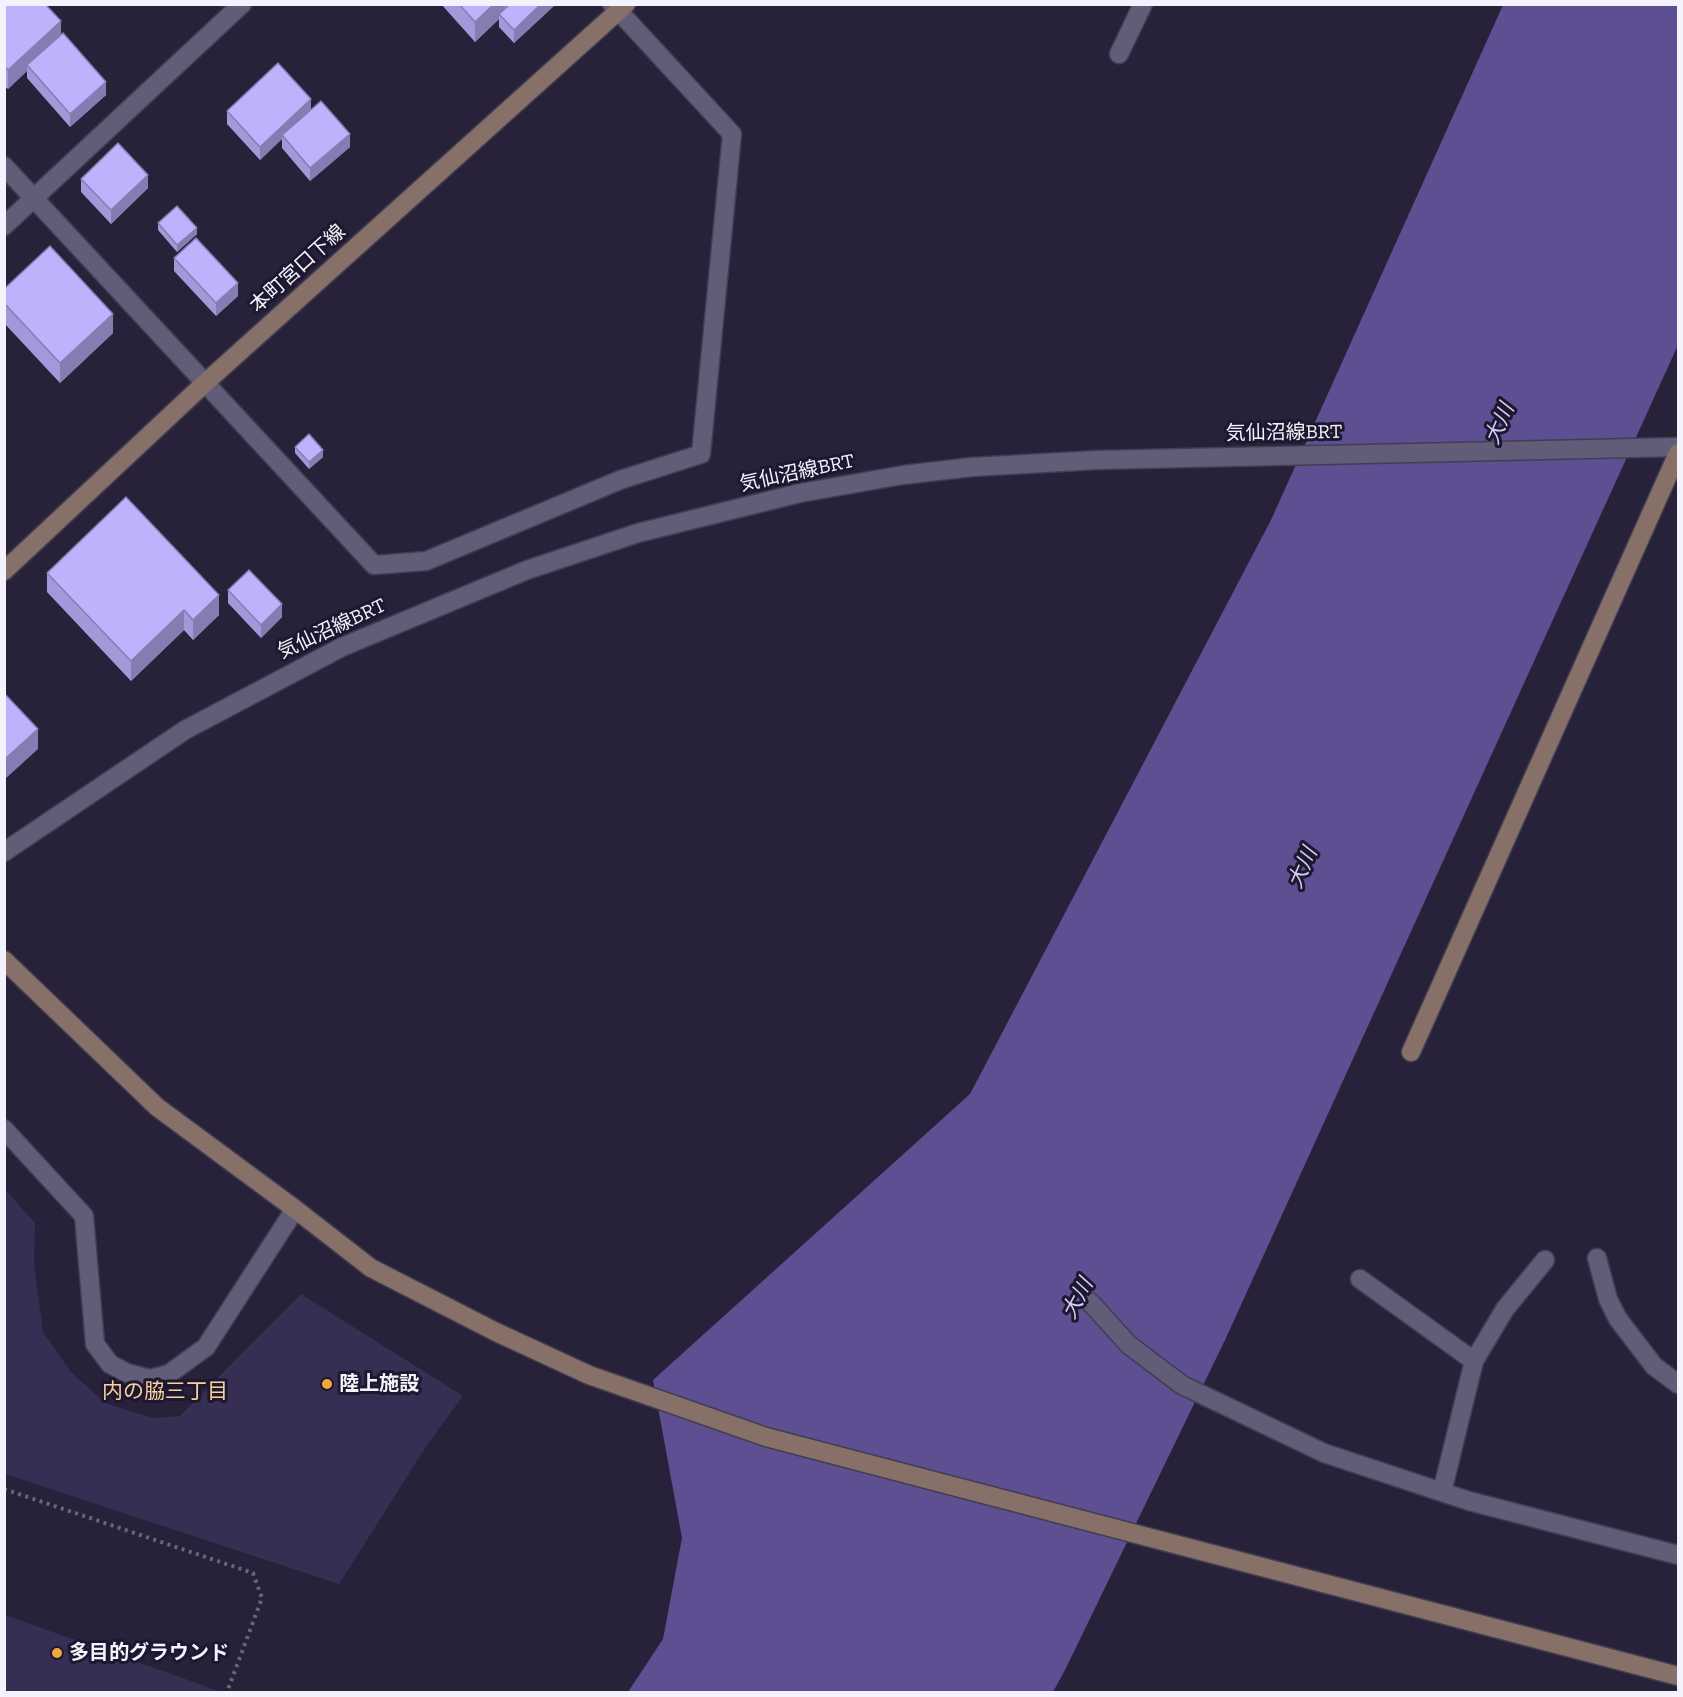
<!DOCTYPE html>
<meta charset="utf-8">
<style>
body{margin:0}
#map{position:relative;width:1683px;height:1697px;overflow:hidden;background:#272239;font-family:"Zilla Slab",serif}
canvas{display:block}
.frame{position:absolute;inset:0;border:6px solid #f4f3fd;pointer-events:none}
</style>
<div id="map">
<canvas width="1683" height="1697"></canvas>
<div class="frame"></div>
</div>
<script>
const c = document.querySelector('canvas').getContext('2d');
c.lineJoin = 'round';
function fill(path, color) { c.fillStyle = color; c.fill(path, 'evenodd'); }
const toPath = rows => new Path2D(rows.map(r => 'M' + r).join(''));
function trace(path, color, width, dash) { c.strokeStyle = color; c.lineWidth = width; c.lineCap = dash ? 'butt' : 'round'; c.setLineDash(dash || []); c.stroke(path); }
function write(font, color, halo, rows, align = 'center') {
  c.font = font + ' "Zilla Slab","Noto Sans JP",serif'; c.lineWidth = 6; c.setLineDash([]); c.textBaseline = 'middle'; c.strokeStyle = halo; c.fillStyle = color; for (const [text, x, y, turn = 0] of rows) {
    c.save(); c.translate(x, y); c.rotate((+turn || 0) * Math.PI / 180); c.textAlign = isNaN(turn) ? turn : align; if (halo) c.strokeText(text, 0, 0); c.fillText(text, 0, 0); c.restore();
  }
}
fill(toPath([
 [4,1188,35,1223,34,1265,43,1332,71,1372,105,1403,152,1418,180,1416,301,1294,463,1396,427,1445,339,1584,5,1474],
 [5,1615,216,1690,215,1692,5,1692]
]), '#372e54');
fill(toPath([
 [1503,5,1678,5,1678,345,1225,1340,1066,1668,1053,1692,628,1692,663,1639,682,1538,653,1380,970,1094,1271,520]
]), '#5e4e92');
const lane = toPath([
 [4,852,185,730,342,647,527,570,638,533,800,493,903,475,972,467,1098,460,1678,447]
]);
const street = toPath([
 [1119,54,1143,4],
 [4,166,374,565,426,561,620,480,701,454,732,134,612,4],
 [4,226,242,4],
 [4,1129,84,1216,95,1344,110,1364,127,1373,150,1379,169,1374,206,1347,295,1209],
 [1597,1258,1608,1299,1618,1319,1654,1366,1678,1384],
 [1360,1279,1474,1361],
 [1090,1302,1129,1345,1182,1385,1324,1453,1469,1501,1678,1555],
 [1442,1492,1474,1361,1505,1309,1545,1260]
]);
const secondary = toPath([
 [4,571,205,383,626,4],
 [4,960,157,1107,295,1209,371,1268,496,1332,589,1375,766,1437,1678,1676],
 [1411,1052,1678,453]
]);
trace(lane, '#423e51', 21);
trace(street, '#423e51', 21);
trace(secondary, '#423e51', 21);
trace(toPath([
 [4,1489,253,1573,262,1598,227,1692]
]), '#6a6679', 4, [3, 4.5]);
trace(lane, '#615c77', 18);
trace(street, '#615c77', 18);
trace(secondary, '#867068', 18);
fill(toPath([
 [4,4,61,35,106,95,70,127,27,78,27,71,8,89,4,86],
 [441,4,556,4,514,43,499,27,499,19,475,42],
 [311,110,350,147,310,181,282,148,282,139,260,160,227,124,227,111],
 [81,179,148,188,111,224,81,192],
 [158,223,197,234,177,252,158,230],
 [174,258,238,296,216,316,174,271],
 [4,289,113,333,60,383,4,323],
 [295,447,323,457,309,469,295,453],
 [47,573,219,615,193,640,184,630,131,681,47,592],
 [228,590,282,617,261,638,228,603]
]), '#a598da');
fill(toPath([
 [494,4,515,4,499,14,499,19,475,42,475,22],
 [541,4,556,4,514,43,514,30],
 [61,21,61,41,27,65,27,71,8,89,8,70],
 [106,82,106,95,70,127,70,114],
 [311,99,311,112,282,135,282,139,260,160,260,147],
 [350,134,350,147,310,181,310,168],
 [148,175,148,188,111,224,111,210],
 [197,228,197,234,177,252,177,245],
 [238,283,238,296,216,316,216,303],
 [113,314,113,333,60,383,60,363],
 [323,450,323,457,309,469,309,462],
 [219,595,219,615,193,640,193,620],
 [282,604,282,617,261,638,261,625],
 [184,610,184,630,131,681,131,661],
 [38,729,38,749,4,780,4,760]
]), '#867cb1');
const building = toPath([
 [4,4,45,4,61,21,8,70,4,66,4,4],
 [459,4,494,4,475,22,459,4],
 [510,4,541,4,514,30,499,14,510,4],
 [63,33,106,82,70,114,27,65,63,33],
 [278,63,311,99,260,147,227,111,278,63],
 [321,101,350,134,310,168,282,135,321,101],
 [118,143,148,175,111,210,81,179,118,143],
 [177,206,197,228,177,245,158,223,177,206],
 [196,238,238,283,216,303,174,258,196,238],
 [50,246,113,314,60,363,4,303,4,289,50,246],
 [309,434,323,450,309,462,295,447,309,434],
 [126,497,219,595,193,620,184,610,131,661,47,573,126,497],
 [249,570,282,604,261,625,228,590,249,570],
 [4,693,38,729,4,760,4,693]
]);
fill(building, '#c0b1fd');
trace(building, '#867cb1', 1.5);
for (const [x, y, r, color] of [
 [327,1384,6,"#eea83c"],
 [57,1653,6,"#eea83c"]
]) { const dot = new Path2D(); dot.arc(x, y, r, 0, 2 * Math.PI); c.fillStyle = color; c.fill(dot); trace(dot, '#1d182f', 2); }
write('20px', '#f4f3fd', '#1d182f', [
 ["本町宮口下線",298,269,-42],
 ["気仙沼線BRT",1284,433,-1],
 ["気仙沼線BRT",797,473,-12],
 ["気仙沼線BRT",332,629,-25]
]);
write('bold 20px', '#f4f3fd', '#1d182f', [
 ["陸上施設",339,1384],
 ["多目的グラウンド",69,1653]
], 'left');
write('italic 21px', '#d3cdf4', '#1d182f', [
 ["大川",1500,424,-66],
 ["大川",1303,868,-66],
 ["大川",1078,1299,-62]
]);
write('21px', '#f8d19d', '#1d182f', [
 ["内の脇三丁目",165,1392]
]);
</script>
